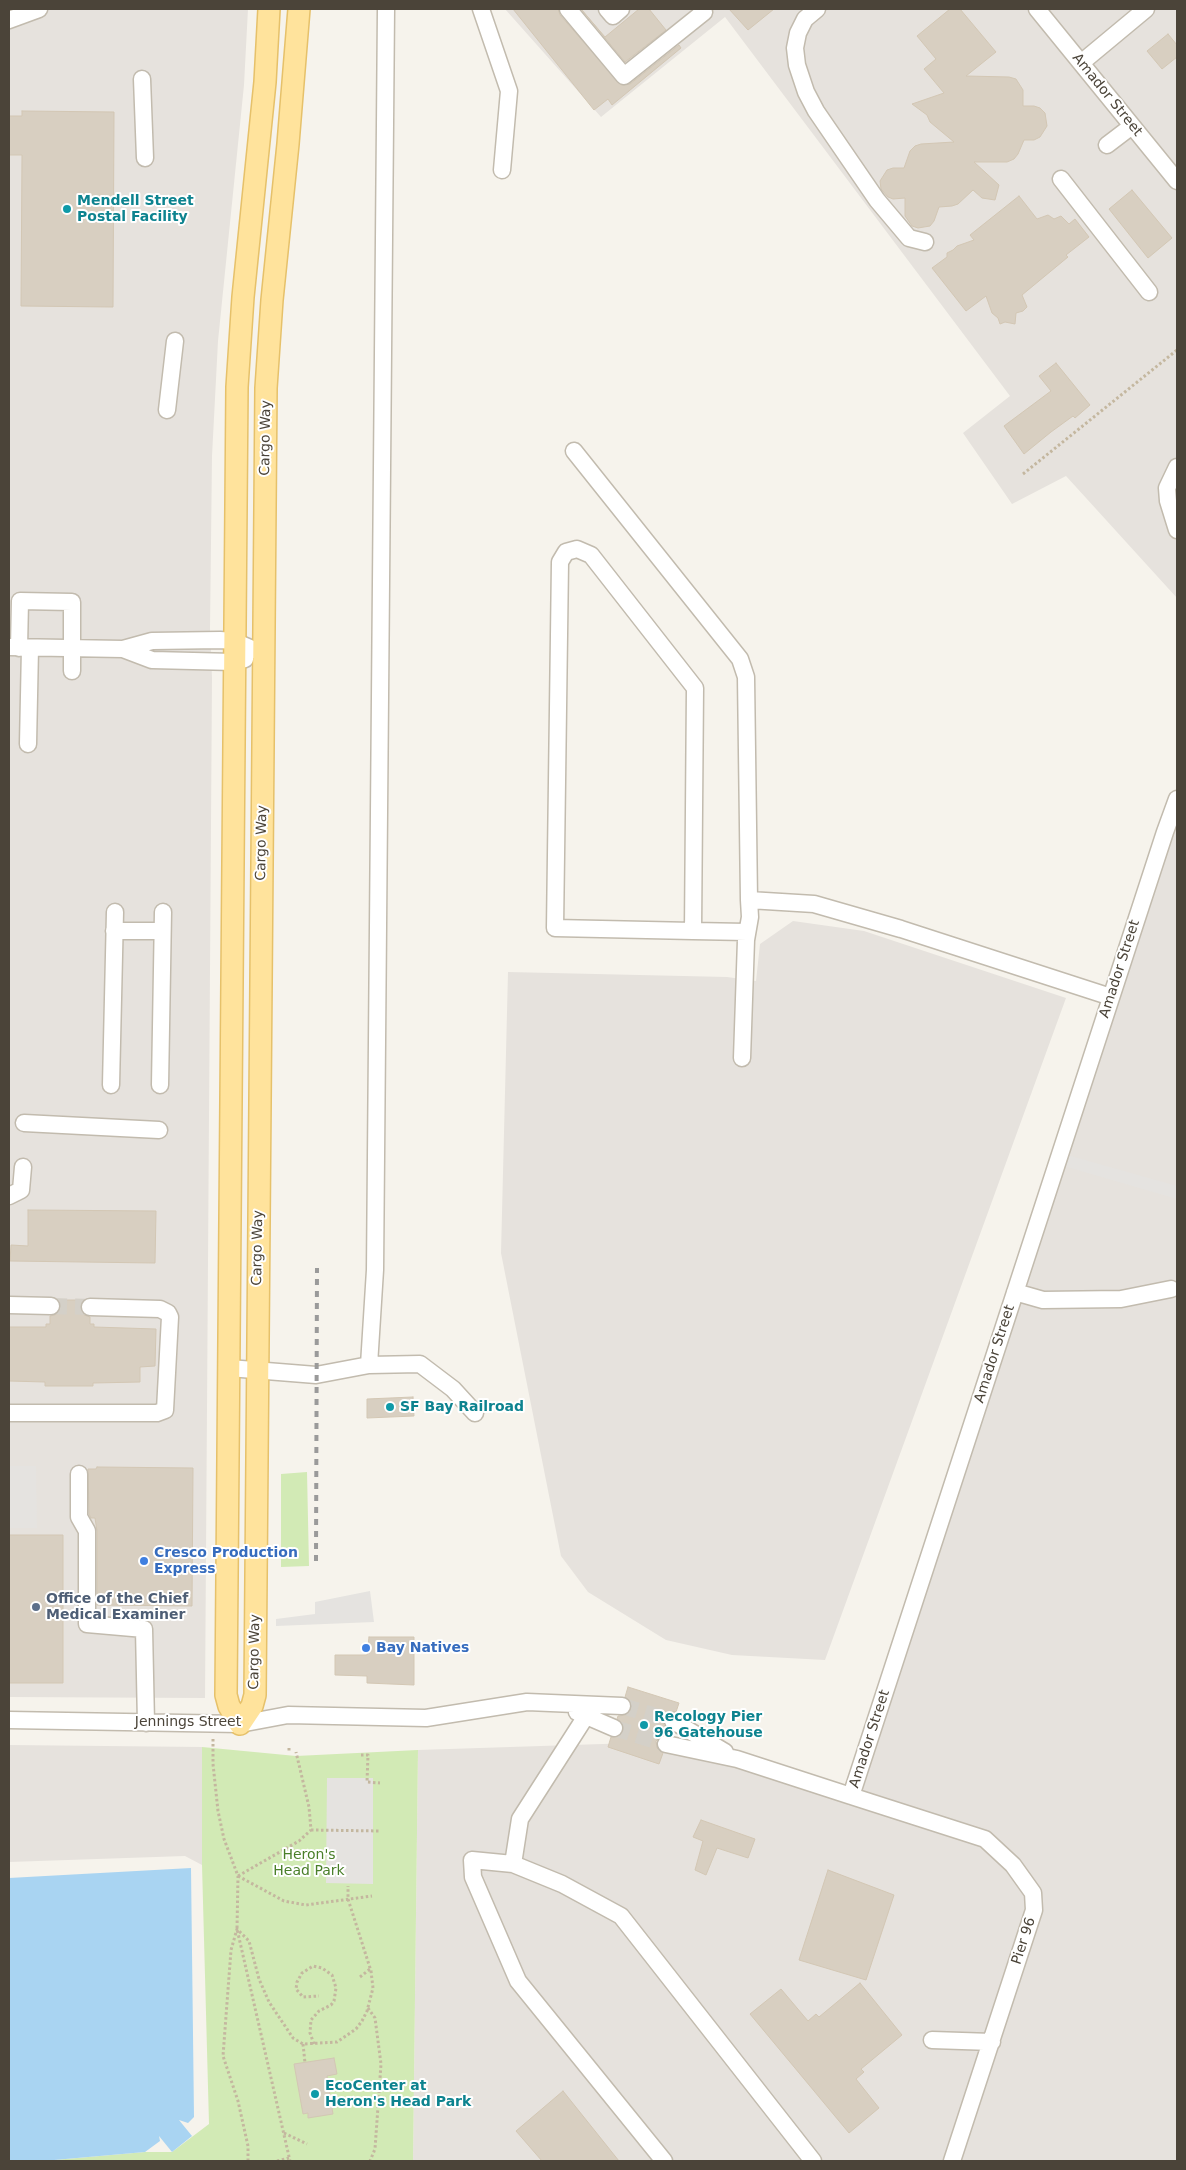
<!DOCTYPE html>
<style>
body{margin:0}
#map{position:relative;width:1186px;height:2170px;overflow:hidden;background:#f6f3ec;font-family:"DejaVu Sans",sans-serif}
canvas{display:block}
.frame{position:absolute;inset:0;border:10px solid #4b4439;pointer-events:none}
</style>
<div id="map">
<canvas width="1186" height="2170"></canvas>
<div class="frame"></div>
</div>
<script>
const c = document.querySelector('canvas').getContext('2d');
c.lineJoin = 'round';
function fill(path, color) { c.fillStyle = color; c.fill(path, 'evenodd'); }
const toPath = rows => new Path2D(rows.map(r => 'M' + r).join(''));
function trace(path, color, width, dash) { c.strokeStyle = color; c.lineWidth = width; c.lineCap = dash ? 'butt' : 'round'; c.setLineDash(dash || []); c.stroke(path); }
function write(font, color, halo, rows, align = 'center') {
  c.font = font + ' "DejaVu Sans",sans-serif'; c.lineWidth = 4; c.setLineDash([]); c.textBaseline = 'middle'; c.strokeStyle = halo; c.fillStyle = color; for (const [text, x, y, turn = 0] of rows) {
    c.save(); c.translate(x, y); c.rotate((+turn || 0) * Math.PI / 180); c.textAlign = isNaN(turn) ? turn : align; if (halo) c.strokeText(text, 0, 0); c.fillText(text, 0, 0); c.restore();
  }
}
fill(toPath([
 [9,9,248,9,244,85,218,341,212,456,210,628,212,678,205,1698,9,1697],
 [505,9,1177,9,1177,598,1066,476,1012,504,963,433,1010,396,725,17,601,117],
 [1177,814,1177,2161,413,2161,418,1750,695,1741,851,1796],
 [793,921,864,931,1066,998,825,1660,732,1655,666,1640,588,1592,561,1556,501,1253,508,972,727,977,756,981,760,944],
 [9,1745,202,1747,202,1865,185,1856,9,1862]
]), '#e6e2dd');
fill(toPath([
 [307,1472,309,1566,281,1567,281,1474],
 [202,1747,296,1756,418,1750,413,2161,43,2161,145,2152,172,2152,209,2124,202,1865]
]), '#d2eab5');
fill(toPath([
 [1060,1153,1177,1186,1177,1199,1057,1164],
 [9,1466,36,1466,37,1528,9,1528],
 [370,1591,374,1622,276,1626,276,1619,315,1614,315,1602],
 [327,1778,373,1778,373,1884,326,1883]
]), '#e5e3e0');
fill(toPath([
 [191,1868,194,2117,188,2123,179,2120,192,2136,172,2152,159,2136,160,2141,145,2152,43,2161,9,2161,9,1878]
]), '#a9d4f2');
const building = toPath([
 [513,9,558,9,560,15,621,85,630,84,679,45,681,48,612,105,608,99,594,110,513,9],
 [581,9,605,37,639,9,649,9,666,30,625,62,581,9],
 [729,9,774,9,748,30,729,9],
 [950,9,960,9,996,52,966,76,1009,77,1016,79,1023,90,1023,106,1034,106,1040,108,1045,113,1047,126,1040,137,1034,140,1024,140,1018,154,1014,159,1007,162,974,162,999,185,995,200,982,198,973,190,958,204,952,206,939,207,934,221,930,226,918,228,912,226,905,216,905,198,893,199,888,197,881,189,880,181,887,170,893,168,904,168,910,151,915,146,921,144,954,142,930,122,927,115,912,104,944,93,924,69,936,59,917,36,950,9],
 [1168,34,1177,45,1177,57,1162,69,1147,51,1168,34],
 [22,111,114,112,113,307,21,306,22,155,9,155,9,116,22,116,22,111],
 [1132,190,1172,238,1148,258,1109,209,1132,190],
 [1019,196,1037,219,1048,215,1054,219,1061,216,1069,224,1075,219,1089,237,1066,255,1068,257,1022,295,1027,307,1023,311,1016,313,1015,324,1005,322,1000,324,998,318,992,313,986,296,966,311,932,268,947,257,947,253,953,250,957,246,974,240,970,235,1019,196],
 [1056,363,1090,405,1075,418,1073,416,1051,432,1024,454,1004,426,1051,391,1039,376,1056,363],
 [28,1210,156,1211,155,1263,10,1261,11,1245,28,1246,28,1210],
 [59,1300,83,1300,80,1306,81,1311,84,1315,90,1317,90,1324,94,1324,94,1327,156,1329,155,1366,140,1367,140,1382,93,1383,93,1386,45,1386,45,1382,9,1381,9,1327,46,1327,46,1324,50,1324,50,1316,55,1315,60,1311,61,1306,59,1300],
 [413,1397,414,1416,367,1418,367,1399,413,1397],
 [97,1467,193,1468,192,1606,97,1605,97,1531,95,1518,91,1518,89,1514,88,1469,96,1469,97,1467],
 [9,1535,63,1535,63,1683,9,1683,9,1535],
 [369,1637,414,1637,414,1685,367,1683,367,1676,335,1675,335,1655,367,1655,369,1637],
 [628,1687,679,1703,676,1712,669,1712,664,1716,664,1725,670,1731,669,1734,662,1735,656,1741,657,1748,663,1753,659,1764,608,1747,611,1737,620,1736,623,1732,624,1726,617,1719,618,1716,626,1715,631,1711,631,1702,625,1697,628,1687],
 [701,1820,755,1839,748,1858,717,1848,706,1875,695,1870,703,1841,693,1837,701,1820],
 [828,1870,894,1895,866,1980,799,1960,828,1870],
 [860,1983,902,2035,861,2069,864,2072,856,2079,879,2108,849,2133,750,2014,781,1989,808,2021,816,2014,819,2017,860,1983],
 [334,2058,337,2074,327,2076,333,2114,308,2118,308,2113,303,2114,294,2064,334,2058],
 [563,2091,619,2161,542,2161,516,2131,563,2091]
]);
fill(building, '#d8cfc1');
trace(building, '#d3c7b4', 1);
trace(toPath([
 [51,1306,90,1307],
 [622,1706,673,1721],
 [614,1728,666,1744]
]), '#d4d0c8', 16, [16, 8]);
const minor = toPath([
 [481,9,509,91,502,170],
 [568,9,624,76,704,12,701,9],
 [607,9,613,16,621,9],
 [817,9,805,19,798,33,795,48,797,65,806,92,816,111,877,200,909,238,925,242],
 [1037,9,1177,181],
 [9,20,39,9],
 [1081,63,1146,9],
 [142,79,145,158],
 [1107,145,1132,126],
 [1061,179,1149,292],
 [167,410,175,341],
 [574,451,740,659,746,677,749,900],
 [1177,467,1167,488,1168,501,1177,530],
 [9,647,123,649,152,641,220,640,234,641,264,654],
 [19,648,20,601,72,602,72,671],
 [123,649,152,660,234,662,245,659],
 [28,744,30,648],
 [114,931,162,931],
 [693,931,695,688,591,555,577,549,566,552,560,562,555,928,693,931,747,932],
 [742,1058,746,940,750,917,749,900,814,904,901,929,1111,997],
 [111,1085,115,912],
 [160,1085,163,912],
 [24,1123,159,1130],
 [9,1196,21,1190,23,1167],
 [1015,1292,1043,1300,1121,1299,1171,1289],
 [9,1305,51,1306],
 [369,1365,375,1270,386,9],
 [229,1368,316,1375,369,1365,420,1364,453,1389,475,1413],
 [9,1413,157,1413,165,1410,170,1317,168,1313,160,1309,90,1307],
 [79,1474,79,1517,87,1531,87,1624,144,1629,146,1723],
 [577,1712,614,1728],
 [9,1720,240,1724,288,1715,426,1718,527,1702,622,1706],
 [673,1721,725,1752],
 [666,1744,737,1759,851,1796,1165,832,1177,799],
 [851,1796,985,1839,1013,1865,1033,1893,1034,1910,952,2161],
 [513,1864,520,1819,586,1716],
 [932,2040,992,2042],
 [664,2161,518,1981,473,1877,472,1860,513,1864,562,1884,621,1916,813,2161]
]);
const major = toPath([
 [269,9,265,82,243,297,237,387,226,1695,229,1706,240,1724,252,1706,255,1695,266,388,272,300,288,144,299,9]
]);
trace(minor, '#c2bbae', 19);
trace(major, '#e6c16a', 24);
trace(toPath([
 [1023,474,1177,350],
 [213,1739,213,1764,218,1811,224,1839,238,1876,237,1929,290,2161],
 [289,1748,289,1752],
 [361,1755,368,1755,367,1782,380,1783],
 [311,1830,380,1831],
 [238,1876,299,1841,311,1830,309,1807,296,1752],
 [238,1876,284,1901,306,1905,372,1896],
 [360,1977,370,1969],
 [368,2008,375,2018,381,2064,375,2149,370,2161],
 [303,2044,305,2063],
 [314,2044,310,2033,311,2020,319,2011,331,2005,334,2001,336,1988,332,1975,322,1968,313,1966,302,1973,297,1982,296,1989,303,1997,319,1996],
 [284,2133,307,2144],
 [248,2161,248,2146,238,2101,223,2056,231,1950,237,1929,249,1941,259,1979,269,2002,293,2038,303,2044,337,2042,356,2029,362,2021,367,2011,373,1988,371,1971,348,1899,348,1886],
 [277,2161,289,2158]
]), '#c4b79f', 3, [2.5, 2.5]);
trace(minor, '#fff', 16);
trace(major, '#ffe39c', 21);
trace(toPath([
 [316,1561,317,1268]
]), '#9a9a9a', 4, [6, 6]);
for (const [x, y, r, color] of [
 [67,209,5,"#0f9aa8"],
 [390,1407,5,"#0f9aa8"],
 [144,1561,5,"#3f7fe0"],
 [36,1607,5,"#5c6f8a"],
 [366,1648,5,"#3f7fe0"],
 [644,1725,5,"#0f9aa8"],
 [315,2094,5,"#0f9aa8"]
]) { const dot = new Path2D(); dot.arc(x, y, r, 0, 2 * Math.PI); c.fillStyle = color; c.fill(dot); trace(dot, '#fff', 2); }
write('14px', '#4b4439', '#fff', [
 ["Amador Street",1107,95,51],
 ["Cargo Way",266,438,-89],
 ["Cargo Way",262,843,-89],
 ["Amador Street",1120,969,-72],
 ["Cargo Way",258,1248,-89],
 ["Amador Street",995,1354,-72],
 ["Cargo Way",255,1652,-89],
 ["Jennings Street",188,1722],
 ["Amador Street",870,1739,-72],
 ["Pier 96",1024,1941,-72]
]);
write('bold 14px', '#0d838f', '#fff', [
 ["Mendell Street",77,201],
 ["Postal Facility",77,217],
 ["SF Bay Railroad",400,1407],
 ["Recology Pier",654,1717],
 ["96 Gatehouse",654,1733],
 ["EcoCenter at",325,2086],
 ["Heron's Head Park",325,2102]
], 'left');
write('bold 14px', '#366cbe', '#fff', [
 ["Cresco Production",154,1553],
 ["Express",154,1569],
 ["Bay Natives",376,1648]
], 'left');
write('bold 14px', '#4e5e75', '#fff', [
 ["Office of the Chief",46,1599],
 ["Medical Examiner",46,1615]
], 'left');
write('14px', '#4a7f2a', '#fff', [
 ["Heron's",309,1855],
 ["Head Park",309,1871]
]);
</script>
